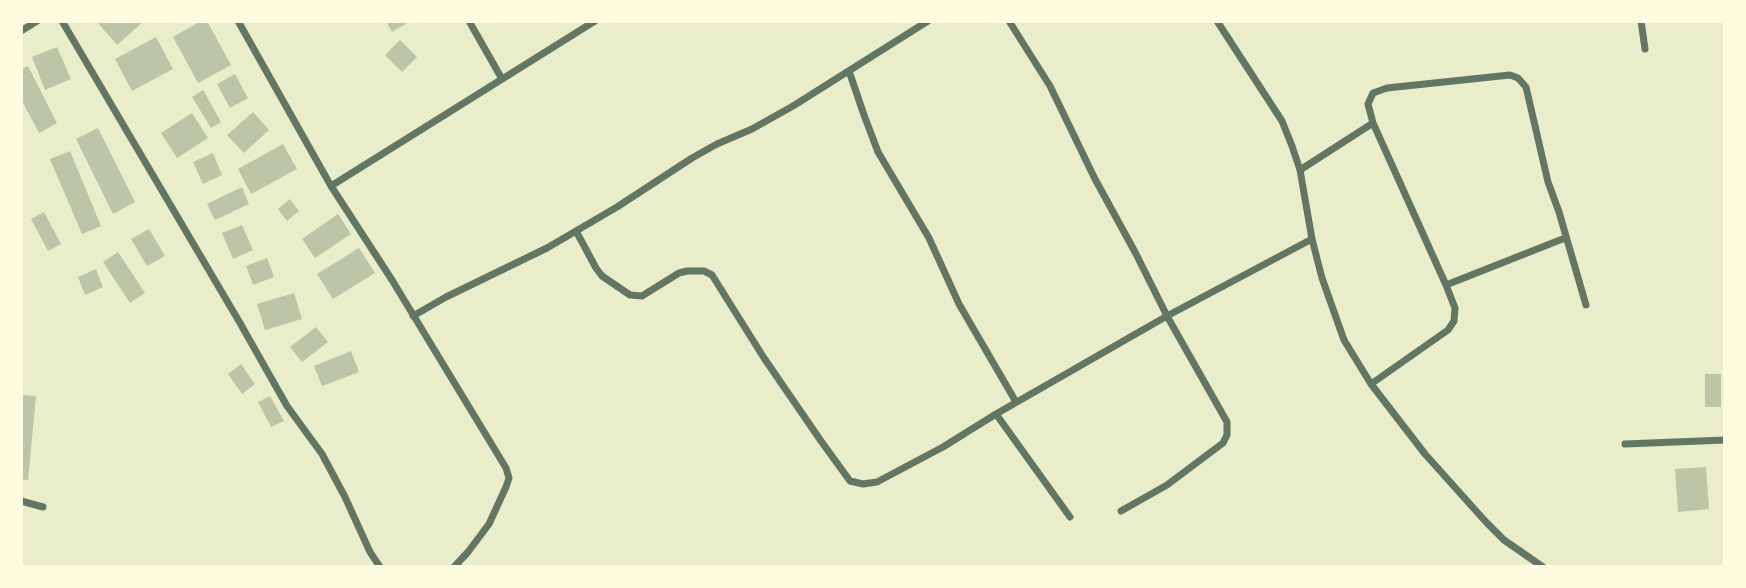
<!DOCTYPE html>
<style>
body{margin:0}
#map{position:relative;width:1746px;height:588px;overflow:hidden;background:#e9edc9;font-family:Roboto,sans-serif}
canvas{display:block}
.frame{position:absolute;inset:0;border:23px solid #fefae0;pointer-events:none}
</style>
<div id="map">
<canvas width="1746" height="588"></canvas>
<div class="frame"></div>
</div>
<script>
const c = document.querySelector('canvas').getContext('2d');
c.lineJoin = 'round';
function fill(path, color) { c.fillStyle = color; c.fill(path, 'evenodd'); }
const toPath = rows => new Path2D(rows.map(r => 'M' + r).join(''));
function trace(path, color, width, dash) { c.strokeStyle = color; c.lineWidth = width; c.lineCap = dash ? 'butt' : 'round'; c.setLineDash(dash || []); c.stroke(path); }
fill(toPath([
 [99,21,144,21,117,45,97,22],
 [201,21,207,21,231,65,198,83,173,37],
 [386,21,411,21,392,32],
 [156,37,173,69,132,91,115,59],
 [400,40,417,57,402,72,385,55],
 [57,47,71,79,45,90,32,57],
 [28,66,57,123,39,133,21,99,21,70],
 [235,74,248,98,230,108,217,84],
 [203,90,221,122,211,128,192,97],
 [253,112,269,130,244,153,227,135],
 [192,113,208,138,177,158,161,133],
 [98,128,135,202,113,214,76,139],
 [283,144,297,169,251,194,238,169],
 [70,151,101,226,82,234,50,159],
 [213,153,222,175,203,184,193,162],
 [242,187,249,204,215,220,207,204],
 [290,199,299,211,287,221,278,209],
 [44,212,61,244,48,251,31,219],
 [338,214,351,234,315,258,302,239],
 [242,225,253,250,233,259,222,233],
 [149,229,165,256,147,266,131,239],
 [359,248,375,273,333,299,317,274],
 [118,252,145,293,130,303,103,262],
 [267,258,274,277,253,285,246,266],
 [96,269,103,287,85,295,78,277],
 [294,293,302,319,265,330,257,304],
 [316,327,328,342,302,362,290,347],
 [351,351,359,372,322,386,314,366],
 [241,364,255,384,242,394,228,374],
 [1705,374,1721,374,1721,407,1705,407],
 [21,395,36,396,28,480,21,479],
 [270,396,284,421,271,427,258,402],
 [1706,467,1709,509,1678,512,1675,469]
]), '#bcc5a7');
trace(toPath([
 [62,21,240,323,287,406,322,454,345,497,370,552,380,567],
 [238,21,331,186,392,280,506,468,509,478,506,487,489,524,468,552,454,567],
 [469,21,502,79],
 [1009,21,1050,86,1095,179,1135,252,1167,316,1227,422,1227,435,1223,443,1167,485,1121,511],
 [1217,21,1282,121,1292,146,1300,170,1312,239,1322,278,1344,340,1371,384,1425,454,1486,522,1504,540,1543,567],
 [1641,21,1645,49],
 [21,31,37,21],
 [849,71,864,115,878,152,929,238,959,304,1016,402],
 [1300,170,1373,123],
 [331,186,595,21],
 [576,231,596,268,602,276,630,295,642,296,679,273,687,271,704,271,712,275,764,358,821,441,850,481,863,484,877,482,943,447,996,414,1167,316,1312,239],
 [1446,285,1373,123,1368,104,1373,93,1387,88,1510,75,1518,78,1526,87,1548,182,1559,212,1586,305],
 [413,316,446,297,547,248,617,207,692,158,717,144,752,129,793,106,928,21],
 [1371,384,1448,330,1454,321,1455,308,1446,285,1565,238],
 [996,414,1070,517],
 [1625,444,1725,440],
 [21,501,43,507]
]), '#617663', 7);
</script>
